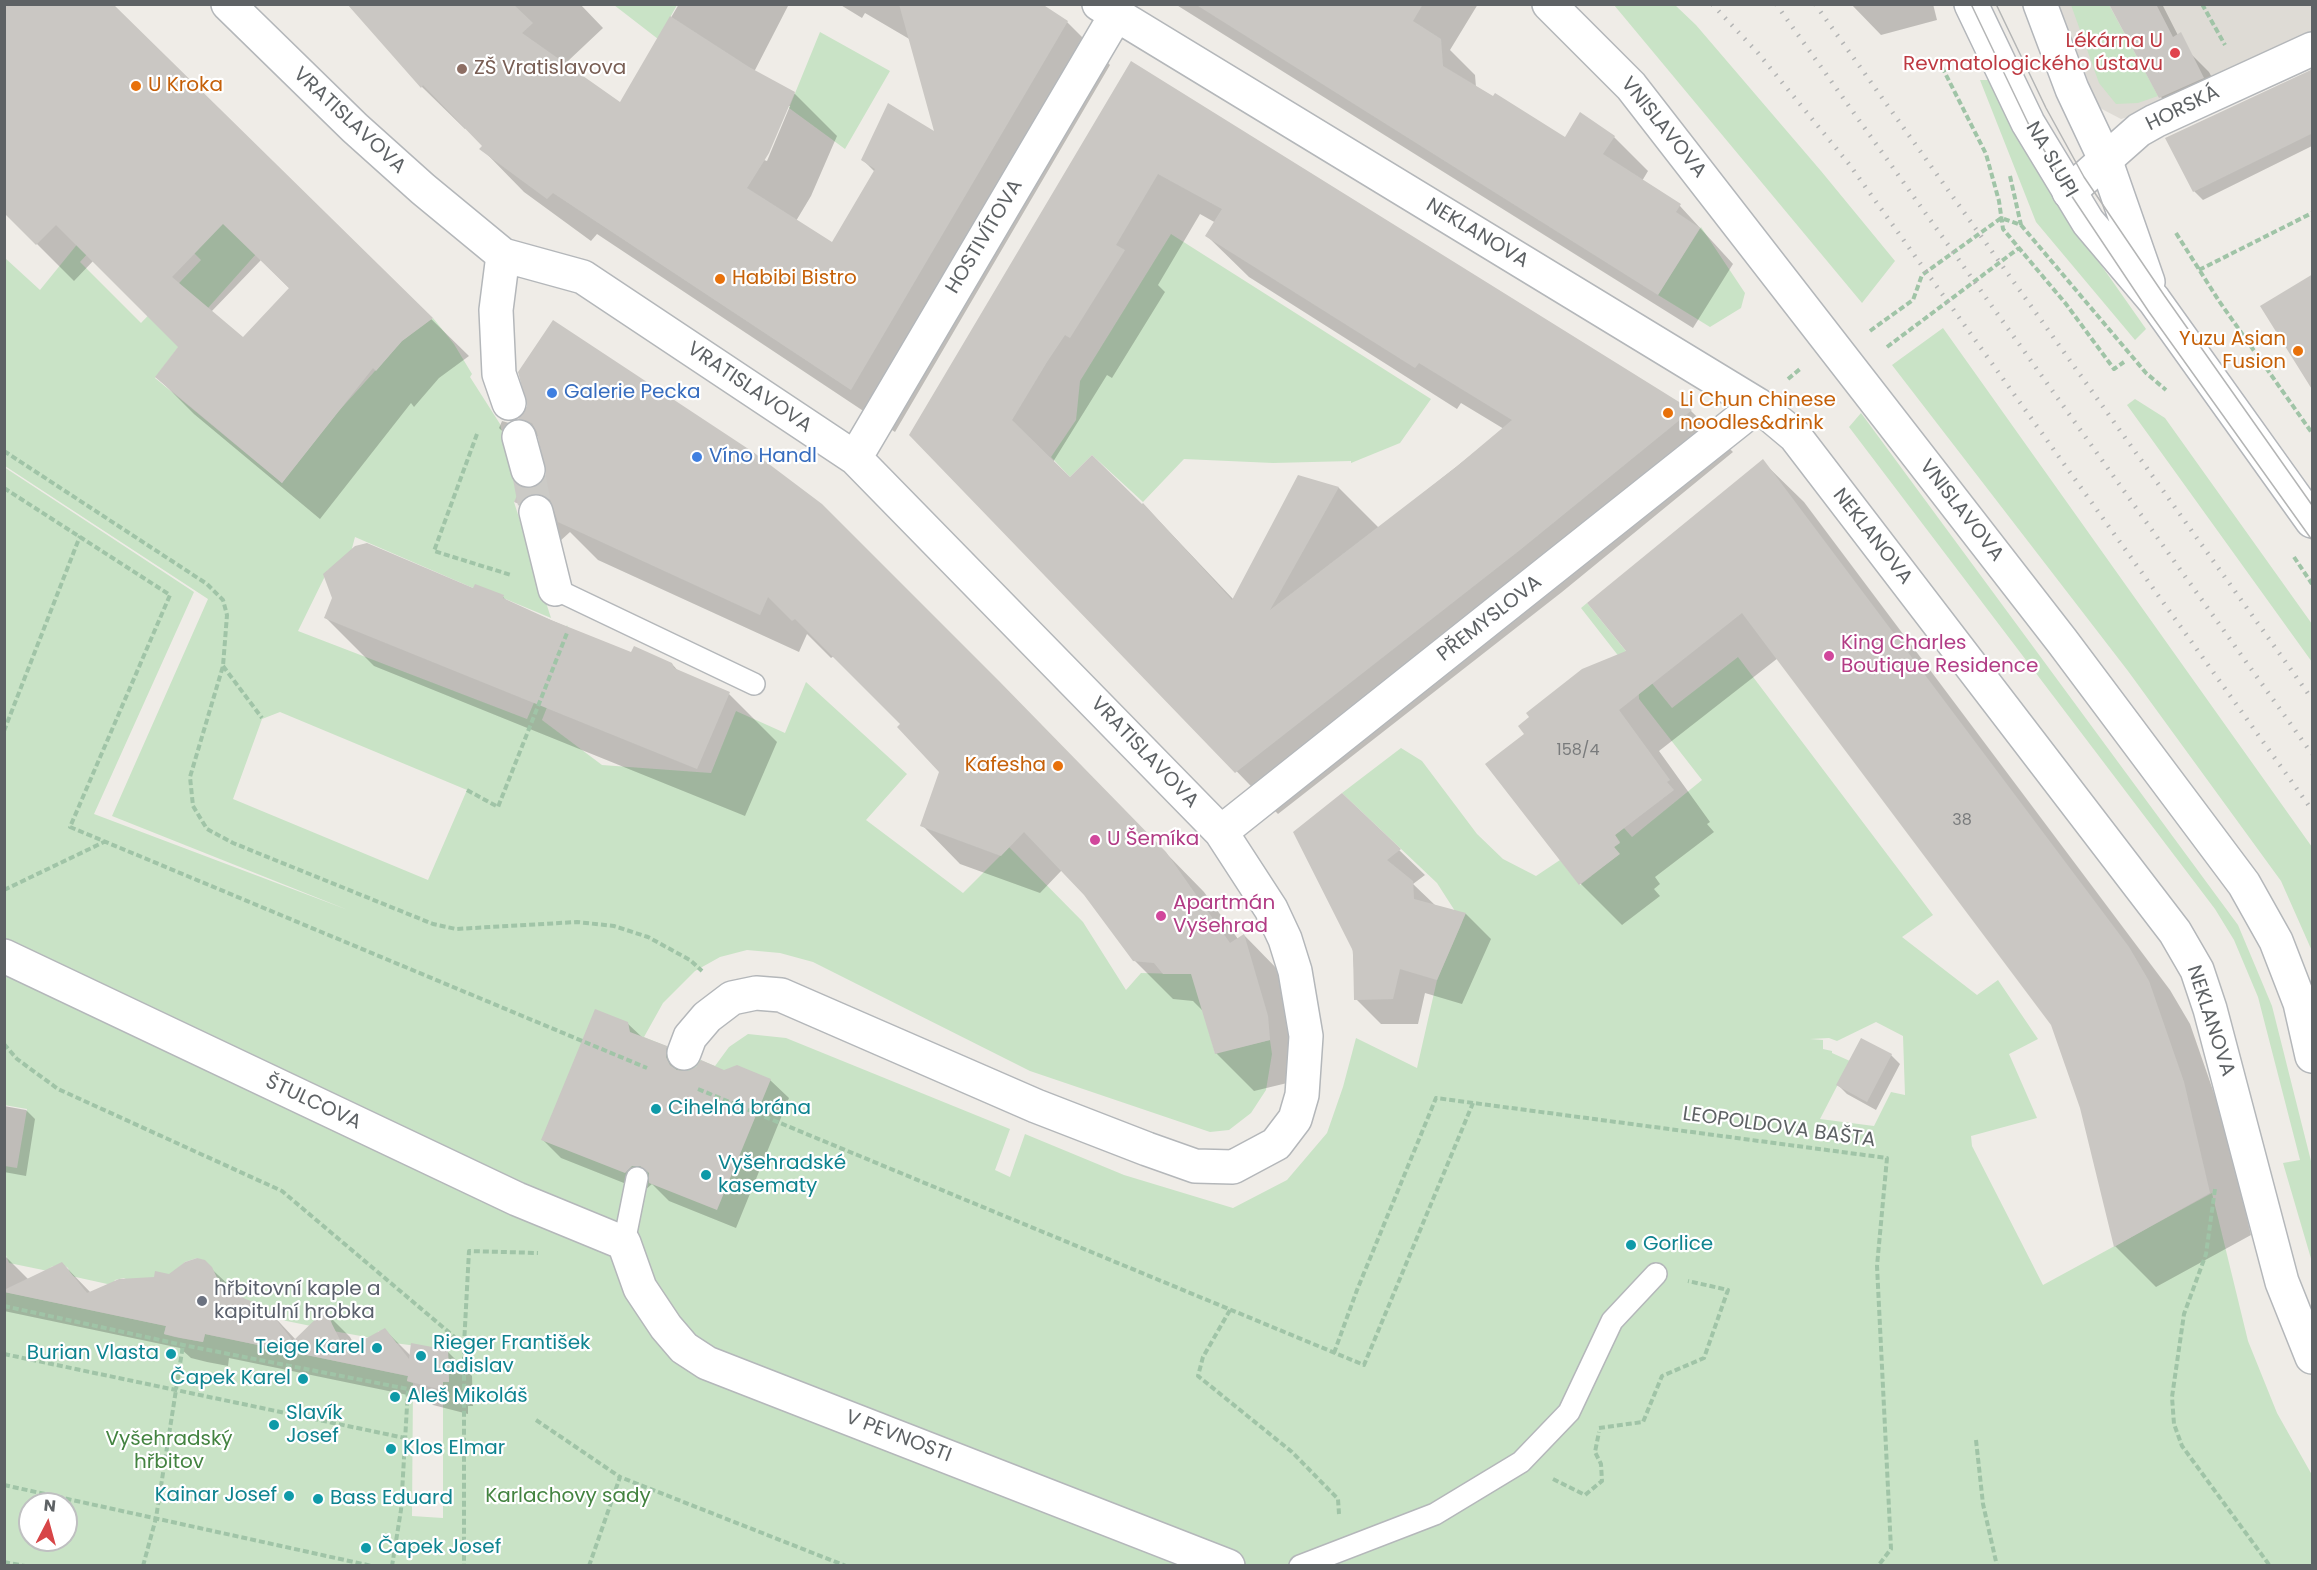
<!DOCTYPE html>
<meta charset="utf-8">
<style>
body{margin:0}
#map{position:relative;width:2317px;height:1570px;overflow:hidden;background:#efece7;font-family:Poppins,sans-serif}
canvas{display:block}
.frame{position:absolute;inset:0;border:6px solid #5e6265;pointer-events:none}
.north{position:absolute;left:18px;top:1492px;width:60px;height:60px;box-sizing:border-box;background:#fff;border:2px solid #bfc0c1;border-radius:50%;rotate:6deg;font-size:16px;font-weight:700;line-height:24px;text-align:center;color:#5e6265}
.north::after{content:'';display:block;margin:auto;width:21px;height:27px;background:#d74547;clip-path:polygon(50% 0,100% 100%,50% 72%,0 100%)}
</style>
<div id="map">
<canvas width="2317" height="1570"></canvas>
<div class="frame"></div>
<div class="north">N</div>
</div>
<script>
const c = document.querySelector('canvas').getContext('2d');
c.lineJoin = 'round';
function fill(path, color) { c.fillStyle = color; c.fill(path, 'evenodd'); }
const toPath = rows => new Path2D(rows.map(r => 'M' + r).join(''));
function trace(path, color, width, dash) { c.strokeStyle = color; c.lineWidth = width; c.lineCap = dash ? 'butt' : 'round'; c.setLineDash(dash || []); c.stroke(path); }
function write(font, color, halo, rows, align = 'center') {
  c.font = font + ' Poppins,sans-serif'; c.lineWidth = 4.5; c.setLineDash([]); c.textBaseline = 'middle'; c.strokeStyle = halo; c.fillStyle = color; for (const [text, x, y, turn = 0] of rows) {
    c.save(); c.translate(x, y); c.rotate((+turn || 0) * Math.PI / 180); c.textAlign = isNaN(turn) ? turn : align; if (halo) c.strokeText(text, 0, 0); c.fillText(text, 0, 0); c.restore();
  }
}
fill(toPath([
 [2059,5,2312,5,2312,33,2169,106,2121,119,2098,107]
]), '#dedbd5');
fill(toPath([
 [614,5,677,5,658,39],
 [1614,5,1675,5,1696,25,1821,171,1895,261,1862,303],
 [2071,5,2109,5,2158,96,2138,103,2116,104,2099,83],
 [820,32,890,71,845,149,789,108],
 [1980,80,1992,80,2061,208,2146,329,2135,340,2036,222],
 [217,218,257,253,208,308,155,378,282,483,336,414,402,341,433,318,454,344,472,374,470,377,500,424,518,496,514,502,551,618,503,598,503,595,473,588,355,537,347,567,328,570,298,631,527,719,567,625,573,642,542,720,602,765,711,773,736,711,785,733,806,682,907,774,866,820,963,893,1009,847,1083,922,1126,990,1141,973,1183,974,1191,968,1215,1053,1270,1040,1272,1054,1266,1090,1251,1113,1229,1130,1210,1132,1030,1071,813,962,780,953,747,950,720,957,695,971,663,1003,644,1037,715,1066,729,1047,748,1034,786,1038,1010,1129,995,1170,1010,1177,1025,1134,1124,1175,1233,1208,1287,1180,1327,1133,1343,1087,1356,1038,1417,1068,1437,980,1462,922,1437,883,1342,793,1401,748,1422,761,1477,834,1503,859,1536,876,1560,860,1580,885,1619,854,1614,847,1620,842,1615,835,1624,828,1632,837,1702,780,1639,699,1638,681,1581,608,1587,603,1672,708,1738,657,1933,915,1902,937,1977,995,1998,980,2038,1039,2009,1054,2037,1118,1971,1136,1972,1146,2043,1285,2212,1193,2248,1341,2277,1413,2312,1475,2312,1565,5,1565,5,1292,166,1326,164,1334,175,1337,203,1342,205,1334,408,1376,407,1381,413,1383,412,1516,443,1518,443,1382,449,1381,448,1350,394,1343,385,1331,379,1331,372,1338,333,1331,331,1321,324,1317,311,1326,272,1318,271,1312,262,1306,232,1309,235,1288,215,1283,197,1258,185,1262,151,1293,124,1278,115,1280,112,1285,71,1276,68,1268,62,1264,51,1267,48,1271,9,1263,5,1253,5,1166,17,1168,27,1109,4,1105,4,467,194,592,94,814,348,910,112,816,208,599,5,466,5,258,40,290,79,242,90,251,80,262,141,323,201,260,189,248],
 [280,712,467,790,428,880,233,799,262,719],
 [1876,1022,1903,1036,1905,1095,1891,1092,1874,1126,1820,1119,1850,1061,1832,1053,1832,1051,1823,1049,1823,1040,1810,1039,1829,1038,1837,1041],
 [30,1504,66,1504,66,1540,30,1540],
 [1701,227,1745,293,1741,308,1710,327,1658,295],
 [1171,234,1431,399,1400,443,1351,463,1351,461,1273,463,1184,459,1143,502,1092,455,1070,477,1051,457,1076,420,1080,381],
 [1943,328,2312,847,2312,951,2281,881,2128,671,1892,365],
 [2135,399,2165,418,2312,624,2312,662,2127,405],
 [1861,413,2238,925,2272,1006,2312,1165,2312,1262,2283,1163,2300,1160,2258,997,2234,940,2215,909,1849,427]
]), '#c9e3c6');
fill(toPath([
 [4,4,113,8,469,356,439,378,414,407,411,403,320,519,194,414,157,377,180,347,94,260,74,281,6,213,4,215],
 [261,260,290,289,243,339,211,312],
 [349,4,580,4,603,28,568,61,574,67,572,70,620,104,679,4,789,4,754,72,794,93,837,136,811,196,796,221,833,244,875,172,863,160,937,134,911,40,865,13,862,18,839,4,1039,4,1067,22,1110,65,895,432,597,234,591,241,524,192,482,149,484,146,466,128,465,129,422,87],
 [787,106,790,106,767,161,764,160],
 [1175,4,1478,4,1450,50,1475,75,1476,87,1565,139,1614,137,1648,171,1642,181,1680,206,1733,264,1693,328],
 [1851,4,1933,4,1937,20,1881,35],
 [2111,4,2162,4,2188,55,2191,54,2209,72,2222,96,2179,116,2161,97],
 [1132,63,1691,411,1733,452,1562,592,1278,814,911,435],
 [1200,214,1216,223,1207,236,1249,277,1457,409,1461,403,1504,429,1379,528,1339,488,1299,476,1234,600,1144,505,1142,507,1070,479,1053,462,1107,375,1112,378,1165,292,1158,285],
 [2312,69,2312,146,2203,200,2194,191],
 [529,406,1038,722,1204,892,1238,939,1244,935,1282,974,1308,1078,1254,1091,1216,1053,1203,1011,1193,1001,1173,999,1134,960,1085,894,1062,870,1040,893,960,864,922,825,941,771,902,724,834,656,831,658,807,634,799,652,598,560,570,532,559,542,555,540,516,501,542,485,547,476,538,437,520,419],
 [502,421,509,423,544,457,537,465,499,428],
 [1762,461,1804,502,2170,990,2190,1024,2225,1125,2251,1235,2156,1287,2115,1246,2081,1108,2052,1024,1778,658,1659,751,1710,822,1707,824,1714,832,1655,877,1660,884,1654,889,1660,896,1622,925,1581,884,1487,764,1629,652],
 [474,590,503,597,508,602,631,654,672,664,680,673,729,694,777,742,745,816,374,666,326,618],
 [1342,795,1425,875,1413,884,1436,906,1466,914,1491,939,1462,1004,1425,993,1418,1024,1381,1024,1356,999],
 [627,1023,643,1038,666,1047,684,1066,684,1072,770,1080,789,1098,736,1228,669,1201,652,1184,644,1191,561,1158,543,1140],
 [1891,1055,1900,1064,1876,1110,1847,1094,1838,1085],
 [4,1106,26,1110,35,1119,26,1176,4,1172],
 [4,1255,29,1280,62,1263,91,1293,169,1276,204,1262,246,1301,267,1309,296,1340,325,1312,350,1337,355,1346,385,1330,411,1356,447,1351,472,1376,473,1406,468,1406,468,1414,433,1405,427,1399,229,1358,228,1366,207,1362,191,1358,180,1348,4,1311]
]), '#0003');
fill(toPath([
 [4,4,113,4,433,318,402,341,376,371,373,368,282,483,155,377,178,347,56,225,36,245,4,213],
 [223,224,289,288,243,337,172,277],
 [347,4,513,4,533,23,522,33,620,102,670,16,749,67,795,92,769,153,747,188,832,242,875,169,861,160,888,103,934,131,899,4,1042,4,1068,21,851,390,553,193,547,199,479,149,482,146,423,85,421,88],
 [1195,4,1423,4,1413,21,1441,39,1443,66,1493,96,1495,93,1565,137,1580,112,1615,136,1603,154,1681,204,1676,212,1700,228,1658,295],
 [2109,4,2156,4,2173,37,2181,32,2204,78,2159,98],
 [1131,61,1692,410,1520,550,1235,773,909,435],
 [1158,174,1222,209,1205,236,1415,368,1419,363,1512,420,1456,467,1270,610,1339,487,1298,475,1232,600,1143,503,1142,504,1092,455,1070,477,1012,420,1047,362,1065,335,1070,338,1125,250,1116,245],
 [2313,69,2313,133,2193,192,2165,138],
 [2313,274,2313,391,2260,306],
 [553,320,753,452,822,504,1000,682,1166,852,1230,943,1244,934,1268,1016,1270,1040,1215,1054,1191,974,1163,974,1154,963,1133,961,1084,895,1024,832,1001,856,920,826,939,772,897,727,900,724,795,619,792,621,768,597,760,615,558,522,550,499,542,494,531,494,519,504,514,502,521,487,533,488,542,483,546,474,537,432,532,423,518,419,527,406,518,372],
 [1763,459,2129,947,2149,981,2184,1082,2210,1193,2114,1247,2080,1108,2051,1025,1742,613,1619,710,1670,780,1667,782,1674,790,1615,835,1620,843,1614,847,1620,854,1579,885,1485,764,1524,734,1518,726,1529,717,1526,713,1582,669,1626,651,1587,603],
 [367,543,473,588,475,584,504,595,503,598,551,620,631,652,634,646,672,663,674,668,730,692,697,769,324,618,332,598,323,574,355,546],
 [1342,793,1401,849,1387,860,1413,881,1414,899,1466,913,1437,980,1400,969,1393,999,1354,1000,1353,951,1293,832],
 [595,1009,628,1022,630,1032,667,1046,666,1057,670,1065,677,1070,688,1071,696,1067,701,1060,724,1070,737,1065,771,1079,717,1210,649,1183,649,1173,640,1166,632,1166,625,1173,541,1140],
 [1861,1038,1892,1054,1867,1102,1836,1085],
 [197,1258,205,1260,212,1267,220,1284,235,1288,234,1294,267,1308,293,1341,325,1310,345,1350,385,1328,409,1359,411,1343,448,1350,449,1382,443,1382,443,1390,407,1381,408,1376,205,1334,203,1342,181,1338,164,1334,166,1326,4,1292,4,1290,62,1262,87,1293,119,1279,154,1277,155,1271,169,1274,185,1262]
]), '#cac7c3');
trace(toPath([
 [528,470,536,512]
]), '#cbcac6', 33, [33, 16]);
const service = toPath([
 [555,589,754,684],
 [624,1243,637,1178],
 [1300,1566,1435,1514,1521,1462,1569,1412,1612,1321,1656,1274]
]);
const pedestrian = toPath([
 [4,956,517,1199,624,1243,640,1288,666,1327,684,1348,707,1363,1228,1566]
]);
const minor = toPath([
 [228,4,355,128,423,189,503,255,583,277,855,458,1221,832,1271,909,1285,939,1295,971,1306,1036,1302,1095,1295,1119,1276,1144,1233,1167,1195,1166,1147,1149,1036,1106,781,995,756,993,732,998,707,1017,690,1037,684,1053],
 [1099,4,1758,405,1795,436,2175,932,2197,970,2210,1009,2282,1282,2312,1357],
 [2069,192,2139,130,2155,121,2312,49],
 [503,255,496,310,499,374,509,403],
 [519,437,528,470],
 [855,458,1116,15],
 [536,512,555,589],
 [1221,832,1758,405]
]);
const tertiary = toPath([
 [1549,4,1631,86,2062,641,2244,884,2276,941,2300,1003,2312,1056]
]);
const secondary = toPath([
 [1971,4,2028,123,2088,222,2154,300,2312,521],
 [2040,4,2072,89,2105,159,2148,282]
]);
trace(service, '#b4b7ba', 24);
trace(pedestrian, '#b4b7ba', 36);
trace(minor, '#b4b7ba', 36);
trace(tertiary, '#b4b7ba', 36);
trace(secondary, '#b3b6ba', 36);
trace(toPath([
 [2202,4,2225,45],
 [1938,59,1986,154,1999,201,2003,229,2066,304,2114,369,2124,362],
 [2010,176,2021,225],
 [2176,233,2219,301,2312,433],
 [2199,270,2312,213],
 [1870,331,1913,300,1922,275,2001,218,2021,225,2146,373,2166,390],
 [1887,347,2019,248],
 [1788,379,1800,369],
 [477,434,434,551,511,575],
 [4,451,207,584,223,600,227,615,223,666,190,777,193,806,207,829,233,843,433,924,456,929,577,922,614,926,648,937,690,960,702,971],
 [4,488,170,595,70,827,647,1068],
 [2294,557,2312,584],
 [223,666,262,718],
 [4,731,80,536],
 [467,790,498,807,567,633],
 [4,890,104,842],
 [4,1044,17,1059,58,1089,282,1191,464,1345,464,1566],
 [698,1089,1364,1365,1473,1103],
 [2215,1189,2206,1254,2184,1314,2172,1397,2174,1424,2182,1446,2270,1566],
 [4,1306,183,1345,408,1389,401,1510,392,1566],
 [1230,1310,1203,1357,1198,1376,1292,1452,1338,1499,1339,1514],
 [464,1345,469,1251,538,1253],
 [1334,1353,1357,1290,1436,1098,1887,1158,1877,1266,1891,1549,1878,1566],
 [4,1354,405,1438],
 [536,1420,620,1477],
 [1599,1428,1643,1422,1662,1376,1704,1358,1728,1290,1688,1281],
 [1976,1440,1983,1504,1997,1566],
 [1553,1479,1585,1495,1602,1481,1601,1464,1595,1452,1599,1432],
 [4,1485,372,1566],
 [4,1562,25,1566],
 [143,1566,156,1518,183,1345],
 [589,1566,620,1477,846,1566]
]), '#a0c4a7', 4, [6, 3]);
trace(service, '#fff', 21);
trace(pedestrian, '#fff', 33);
trace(minor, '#fff', 33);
trace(tertiary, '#fff', 33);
trace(secondary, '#fff', 33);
trace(toPath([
 [1971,4,2028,123,2069,192,2149,312,2312,540],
 [1996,4,2046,108,2084,177,2164,295,2312,505]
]), '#b4b5b5', 1.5);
trace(toPath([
 [1712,4,1758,53,1849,164,2312,810],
 [1776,4,2312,754],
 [1815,4,2312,699]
]), '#b4b5b5', 4.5, [1.5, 8]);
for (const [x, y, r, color] of [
 [2175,53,6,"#e0444e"],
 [462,69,6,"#8d6e63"],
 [136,86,6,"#e8710a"],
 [720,279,6,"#e8710a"],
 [2298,351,6,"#e8710a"],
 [552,393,6,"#3f7fe0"],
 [1668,413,6,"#e8710a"],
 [697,457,6,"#3f7fe0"],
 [1829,656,6,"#d1479c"],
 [1058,766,6,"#e8710a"],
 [1095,840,6,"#d1479c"],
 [1161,916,6,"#d1479c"],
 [656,1109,6,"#0f9aa8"],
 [706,1175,6,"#0f9aa8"],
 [1631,1245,6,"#0f9aa8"],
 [202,1301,6,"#6b7280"],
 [377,1348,6,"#0f9aa8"],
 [171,1354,6,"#0f9aa8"],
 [421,1356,6,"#0f9aa8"],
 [303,1379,6,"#0f9aa8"],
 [395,1397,6,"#0f9aa8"],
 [274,1425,6,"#0f9aa8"],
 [391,1449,6,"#0f9aa8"],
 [289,1496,6,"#0f9aa8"],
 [318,1499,6,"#0f9aa8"],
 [366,1548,6,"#0f9aa8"]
]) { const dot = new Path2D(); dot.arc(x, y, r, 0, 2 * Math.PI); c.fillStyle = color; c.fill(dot); trace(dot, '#fff', 2); }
write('16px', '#797b7c', null, [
 ["158/4",1578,751],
 ["38",1962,821]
]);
write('20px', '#be3a42', '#fff', [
 ["Lékárna U",2163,42],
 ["Revmatologického ústavu",2163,65]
], 'right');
write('20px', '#785e54', '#fff', [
 ["ZŠ Vratislavova",474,69]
], 'left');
write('20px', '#c56008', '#fff', [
 ["U Kroka",148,86],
 ["Habibi Bistro",732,279],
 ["Yuzu Asian",2286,340,"right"],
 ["Fusion",2286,363,"right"],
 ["Li Chun chinese",1680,401],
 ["noodles&drink",1680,424],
 ["Kafesha",1046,766,"right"]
], 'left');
write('20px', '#5e6265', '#fff', [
 ["HORSKÁ",2183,109,-26],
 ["VRATISLAVOVA",349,121,43],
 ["VNISLAVOVA",1663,128,51],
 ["NA SLUPI",2051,160,60],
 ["NEKLANOVA",1477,234,31],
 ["HOSTIVÍTOVA",985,237,-59],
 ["VRATISLAVOVA",749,388,34],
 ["VNISLAVOVA",1961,511,52],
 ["NEKLANOVA",1872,537,52],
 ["PŘEMYSLOVA",1490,619,-38],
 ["VRATISLAVOVA",1144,753,46],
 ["NEKLANOVA",2210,1021,72],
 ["ŠTULCOVA",313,1103,25],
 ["LEOPOLDOVA BAŠTA",1779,1128,8],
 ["V PEVNOSTI",898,1437,21]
]);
write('20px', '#366cbe', '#fff', [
 ["Galerie Pecka",564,393],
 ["Víno Handl",709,457]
], 'left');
write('20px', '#b23c85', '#fff', [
 ["King Charles",1841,644],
 ["Boutique Residence",1841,667],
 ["U Šemíka",1107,840],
 ["Apartmán",1173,904],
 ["Vyšehrad",1173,927]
], 'left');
write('20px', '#0d838f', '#fff', [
 ["Cihelná brána",668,1109],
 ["Vyšehradské",718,1164],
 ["kasematy",718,1187],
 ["Gorlice",1643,1245],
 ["Rieger František",433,1344],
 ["Ladislav",433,1367],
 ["Teige Karel",365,1348,"right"],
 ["Burian Vlasta",159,1354,"right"],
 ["Čapek Karel",291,1379,"right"],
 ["Aleš Mikoláš",407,1397],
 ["Slavík",286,1414],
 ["Josef",286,1437],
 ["Klos Elmar",403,1449],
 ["Kainar Josef",277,1496,"right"],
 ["Bass Eduard",330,1499],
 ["Čapek Josef",378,1548]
], 'left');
write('20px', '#5b616d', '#fff', [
 ["hřbitovní kaple a",214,1290],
 ["kapitulní hrobka",214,1313]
], 'left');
write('20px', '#438340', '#fff', [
 ["Vyšehradský",169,1440],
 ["hřbitov",169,1463],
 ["Karlachovy sady",568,1497]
]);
</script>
